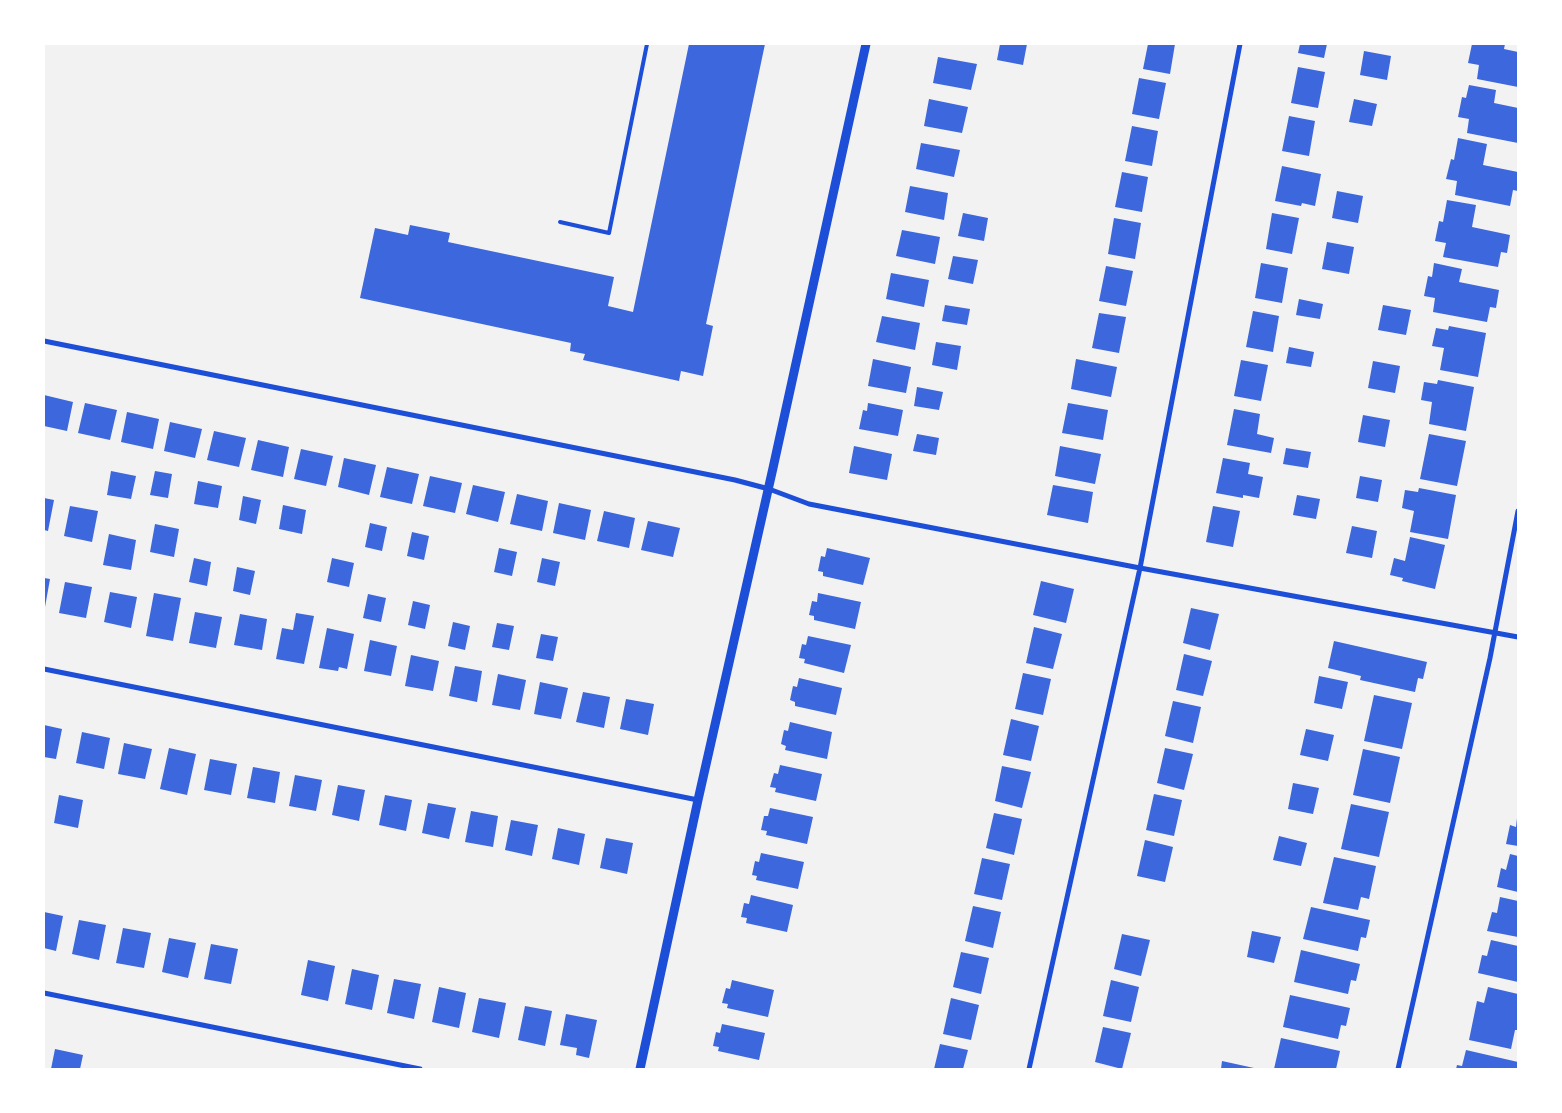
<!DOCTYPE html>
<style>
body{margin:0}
#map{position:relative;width:1562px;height:1113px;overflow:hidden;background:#f2f2f2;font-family:Roboto,sans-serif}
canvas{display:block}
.frame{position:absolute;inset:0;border:45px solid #fff;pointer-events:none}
</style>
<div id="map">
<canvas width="1562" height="1113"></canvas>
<div class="frame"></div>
</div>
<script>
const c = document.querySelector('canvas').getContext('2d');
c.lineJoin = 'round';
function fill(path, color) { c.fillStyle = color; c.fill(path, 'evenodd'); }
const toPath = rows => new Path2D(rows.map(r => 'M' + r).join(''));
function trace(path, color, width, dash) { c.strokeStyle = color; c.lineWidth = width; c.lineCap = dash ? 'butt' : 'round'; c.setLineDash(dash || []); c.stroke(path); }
fill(toPath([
 [689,44,765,44,706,324,713,326,703,376,681,371,679,381,583,360,585,354,570,351,571,343,360,298,375,228,408,235,410,225,450,233,448,242,614,277,608,306,633,312],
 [1000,44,1027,44,1023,65,997,60],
 [1148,44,1175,44,1170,74,1143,69],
 [1300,44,1327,44,1324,58,1298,53],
 [1472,44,1505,44,1504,49,1518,52,1518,87,1477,79,1479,65,1468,63],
 [1364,51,1391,56,1387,80,1360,75],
 [938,57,977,64,971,90,933,83],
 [1298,67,1325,72,1318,108,1291,103],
 [1139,78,1166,83,1159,119,1132,114],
 [1469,85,1496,90,1494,103,1518,108,1518,143,1467,133,1469,119,1458,117,1462,97,1466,98],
 [929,99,968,107,962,133,924,126],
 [1354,99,1377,104,1372,126,1349,122],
 [1289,116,1315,121,1309,156,1282,151],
 [1132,126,1158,131,1152,166,1125,161],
 [1458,138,1487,144,1483,165,1518,172,1518,191,1513,190,1510,206,1455,195,1457,181,1446,179,1451,159,1454,160],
 [921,143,960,150,954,177,916,169],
 [1282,166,1321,174,1315,206,1302,203,1301,206,1275,201],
 [1122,172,1148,177,1142,212,1115,207],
 [910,186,948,193,944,220,905,212],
 [1337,191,1363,196,1358,223,1332,218],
 [1447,200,1476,205,1472,227,1510,235,1507,253,1501,252,1498,267,1443,257,1446,243,1435,241,1439,221,1443,222],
 [963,213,988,218,984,241,958,236],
 [1272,213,1299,218,1292,254,1266,249],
 [1114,218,1141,223,1135,259,1108,254],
 [902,230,940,237,935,264,896,256],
 [1327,242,1354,247,1349,274,1322,269],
 [953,256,978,260,973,284,948,279],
 [1261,263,1288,268,1282,303,1255,298],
 [1434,263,1462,269,1459,282,1499,290,1496,308,1490,307,1487,322,1433,312,1435,298,1424,296,1428,276,1432,277],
 [1106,266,1133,271,1126,306,1099,301],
 [891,273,929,280,924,307,886,299],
 [1299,299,1323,304,1320,319,1296,315],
 [945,305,970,309,967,325,942,321],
 [1383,305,1411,310,1406,335,1378,330],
 [1253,311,1279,316,1273,352,1246,347],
 [1099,313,1126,317,1119,353,1092,348],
 [882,316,920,323,915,350,876,342],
 [1449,326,1486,333,1478,377,1440,370,1444,348,1432,346,1436,328,1448,330],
 [936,342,961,346,957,370,932,365],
 [1289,347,1314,352,1311,367,1286,363],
 [873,359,911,367,906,393,868,386],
 [1076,359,1117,367,1111,397,1071,389],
 [1241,360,1268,365,1261,401,1234,396],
 [1373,361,1400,366,1395,393,1368,388],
 [1438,380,1474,387,1466,431,1429,424,1432,402,1421,400,1424,382,1437,384],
 [917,387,943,392,939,410,914,406],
 [44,395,73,402,67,431,44,426],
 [85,403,117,410,110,440,78,433],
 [868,403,903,410,898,436,859,429,863,410,867,411],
 [1068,403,1108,410,1103,440,1062,433],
 [1234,409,1260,414,1257,434,1274,438,1271,453,1227,445],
 [127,412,159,419,153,449,121,442],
 [1363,415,1390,420,1385,447,1358,442],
 [170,422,202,429,195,458,164,451],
 [214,431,246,438,239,467,207,460],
 [917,434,939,438,936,455,913,451],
 [1429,434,1466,441,1457,486,1420,479],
 [258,440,289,447,283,477,251,470],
 [854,446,892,454,887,480,849,473],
 [1060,446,1101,454,1095,484,1055,476],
 [1286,448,1311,452,1308,468,1283,464],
 [301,449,333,456,326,486,294,479],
 [344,458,376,465,369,495,338,487],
 [1223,458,1250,463,1248,474,1263,477,1259,498,1243,495,1243,498,1216,493],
 [387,467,419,474,412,504,380,497],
 [111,471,136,476,131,499,107,495],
 [155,471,172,474,168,498,150,495],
 [430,476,462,483,455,513,423,506],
 [1360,476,1382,480,1378,502,1356,498],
 [198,481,222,486,218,508,194,504],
 [473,485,505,492,498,522,466,514],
 [1053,485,1093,492,1088,523,1047,515],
 [1419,488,1456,495,1448,539,1410,532,1414,511,1402,508,1405,490,1418,492],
 [517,494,548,501,542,531,510,524],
 [1297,495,1320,499,1316,519,1293,515],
 [243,496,261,500,256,524,239,520],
 [44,498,54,500,48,531,44,530],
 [559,503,591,510,585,540,553,533],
 [283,505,306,510,302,534,279,529],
 [70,506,98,511,92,542,64,536],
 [1213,506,1240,511,1233,547,1206,542],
 [604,511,635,518,629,548,597,541],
 [648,521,680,528,673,557,641,550],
 [370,523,387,527,382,551,365,547],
 [155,524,179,529,174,557,150,552],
 [1352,526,1377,531,1372,558,1346,553],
 [412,532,429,536,424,560,407,556],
 [109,534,136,540,131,570,103,565],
 [1410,537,1445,545,1435,589,1402,581,1403,578,1390,575,1394,558,1405,561],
 [499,548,517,552,512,576,494,572],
 [827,548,870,558,863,585,823,576,823,572,818,571,821,556,825,557],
 [194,558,211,562,207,586,189,582],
 [332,558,354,563,349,587,327,582],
 [542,558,560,562,555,586,537,582],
 [237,567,255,571,250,595,233,591],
 [44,578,50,579,45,607,44,607],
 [1041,581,1074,589,1066,623,1033,615],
 [65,582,92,587,86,618,59,613],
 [110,592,137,597,131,628,104,622],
 [154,593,181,598,173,641,146,636],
 [818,593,861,602,855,629,814,620,814,616,809,615,812,601,817,602],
 [368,594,386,598,381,622,363,618],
 [413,601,430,605,425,629,408,625],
 [1191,608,1219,614,1210,650,1183,643],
 [195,612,222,617,216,648,189,643],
 [296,613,314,616,304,664,276,659,282,628,293,630],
 [240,614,267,619,262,650,234,645],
 [453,622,470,626,465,650,448,646],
 [497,623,514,626,509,650,492,647],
 [1034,627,1062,634,1053,669,1026,663],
 [327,628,354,634,347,669,339,667,338,671,319,668],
 [541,634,558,637,553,661,536,658],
 [808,636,851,645,844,673,804,663,805,659,799,658,802,644,806,645],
 [370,640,397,646,391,676,364,671],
 [1334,641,1427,662,1423,679,1418,678,1415,692,1360,680,1361,676,1328,668],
 [1184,654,1212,661,1203,696,1176,690],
 [411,655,439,661,433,691,405,686],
 [455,666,482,671,477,702,449,696],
 [1023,673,1051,679,1043,715,1015,709],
 [498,674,526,680,520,710,492,705],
 [1319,676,1348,682,1342,709,1314,703],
 [799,678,842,688,836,715,795,706,795,702,790,700,793,686,797,687],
 [540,682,568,688,561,719,534,714],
 [583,692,610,697,604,728,576,722],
 [1374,695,1412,703,1402,749,1364,741],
 [626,699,654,704,648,735,620,729],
 [1173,701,1201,707,1193,743,1165,736],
 [1011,719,1039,726,1031,761,1003,755],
 [790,722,832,732,827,759,785,750,786,746,781,744,784,730,788,731],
 [44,725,62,729,56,759,44,757],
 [1306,729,1334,735,1328,761,1300,755],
 [82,732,110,738,104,769,76,763],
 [124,743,152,749,145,779,118,774],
 [169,748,196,754,187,795,160,789],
 [1165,748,1193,754,1184,790,1157,783],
 [1363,749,1400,757,1390,803,1353,795],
 [210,759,237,764,231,795,204,790],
 [780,765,822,774,816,801,775,792,776,788,770,787,774,773,778,774],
 [1002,766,1031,772,1022,808,995,801],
 [253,767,280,772,275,803,247,798],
 [295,775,322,780,316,811,289,806],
 [1293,783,1319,788,1313,814,1288,809],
 [338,785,365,790,359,821,332,815],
 [1154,794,1182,800,1174,836,1146,830],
 [59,795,83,800,78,828,54,823],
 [385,795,412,800,406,831,379,825],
 [428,803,456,808,449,839,422,833],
 [1351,804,1389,812,1379,857,1341,849],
 [770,808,813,817,807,844,766,835,767,831,761,830,764,816,768,816],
 [471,811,498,816,493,847,465,842],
 [994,813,1022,819,1014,855,986,848],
 [1517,818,1518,818,1518,846,1506,844,1510,825,1516,827],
 [511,820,538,825,532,856,505,850],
 [558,828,585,834,579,865,552,859],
 [1279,836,1307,843,1301,866,1273,860],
 [606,838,633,843,627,874,600,868],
 [1145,840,1173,847,1165,882,1137,876],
 [761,853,804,862,798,889,756,880,757,876,752,875,755,861,759,862],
 [1510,854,1518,856,1518,892,1497,887,1501,868,1506,870],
 [1334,857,1376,866,1369,899,1361,897,1358,910,1323,903],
 [982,858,1010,864,1002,900,974,894],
 [751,895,793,905,787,932,746,923,747,918,741,917,744,903,749,904],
 [1500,897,1518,901,1518,937,1487,931,1492,912,1497,913],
 [973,906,1001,912,993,948,965,941],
 [1311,907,1370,920,1366,938,1361,937,1358,951,1303,939],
 [44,912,63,916,56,951,44,948],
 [79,920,106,925,99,960,72,954],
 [123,928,151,933,144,968,116,963],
 [1252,931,1281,937,1274,963,1247,957],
 [1122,934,1150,940,1141,976,1114,969],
 [169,938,196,943,188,978,162,972],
 [1491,940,1518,946,1518,982,1478,973,1482,955,1487,956],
 [211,944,238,949,231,984,204,979],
 [1301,950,1360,964,1356,981,1351,980,1348,994,1294,982],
 [961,952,989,958,981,994,953,987],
 [308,960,335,966,328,1001,301,995],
 [352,969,379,975,372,1010,345,1004],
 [394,979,421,984,414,1019,387,1013],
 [732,980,774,990,768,1017,727,1008,728,1004,722,1003,726,988,730,989],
 [1111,980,1139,987,1131,1022,1103,1016],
 [439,987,466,993,459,1028,432,1022],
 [1488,987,1518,994,1518,1030,1515,1030,1511,1049,1469,1040,1477,1001,1484,1003],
 [1290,995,1350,1008,1346,1026,1341,1025,1338,1039,1283,1027],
 [479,998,506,1003,499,1038,472,1032],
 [951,998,979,1005,971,1040,943,1034],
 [525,1006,552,1011,545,1046,518,1040],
 [566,1014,597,1020,589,1058,576,1055,577,1048,560,1045],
 [722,1024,765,1033,759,1060,718,1051,719,1047,713,1046,716,1032,720,1033],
 [1103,1027,1131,1033,1122,1069,1095,1062],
 [1281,1038,1340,1051,1336,1069,1274,1069],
 [940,1044,968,1050,963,1069,934,1069],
 [55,1049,83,1055,80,1069,51,1069],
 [1466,1050,1518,1062,1518,1069,1456,1069,1457,1065,1462,1066],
 [1222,1061,1254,1068,1254,1069,1221,1069]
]), '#3d67dc');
trace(toPath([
 [560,222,609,233,647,44]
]), '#1d4ed8', 4);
trace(toPath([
 [44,341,735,480,769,489,809,504,1140,568,1518,637],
 [44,669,698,800],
 [44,993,420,1069],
 [1029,1069,1140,568,1240,44],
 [1398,1069,1490,658,1518,511]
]), '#1d4ed8', 5);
trace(toPath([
 [640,1069,698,800,773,468,866,44]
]), '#1d4ed8', 9);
</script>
